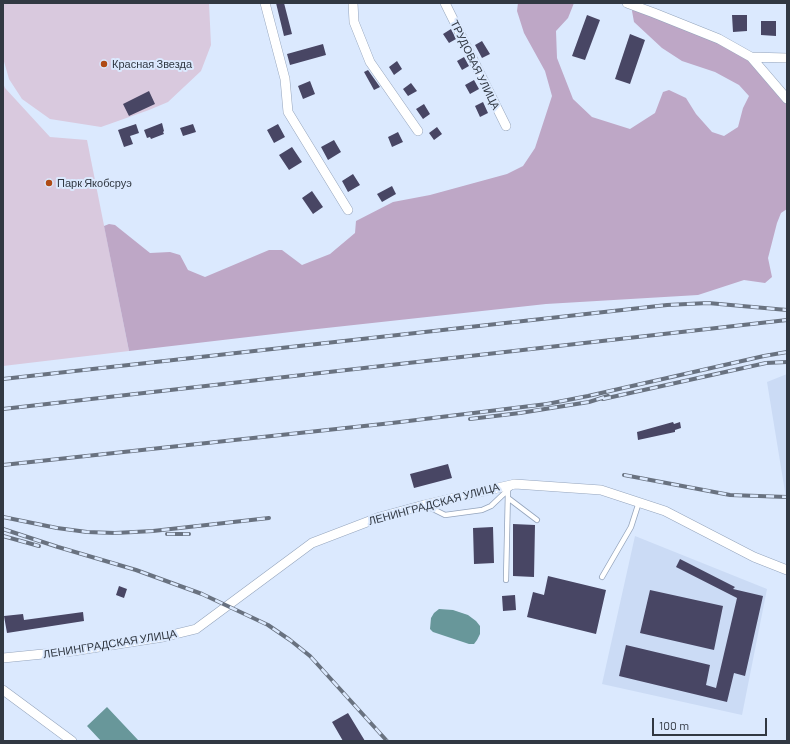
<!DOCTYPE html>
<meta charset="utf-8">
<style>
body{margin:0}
#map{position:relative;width:790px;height:744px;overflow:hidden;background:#dbe9fe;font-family:Barlow,sans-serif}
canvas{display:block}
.frame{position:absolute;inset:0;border:4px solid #313842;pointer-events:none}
.scale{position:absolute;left:652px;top:718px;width:115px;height:18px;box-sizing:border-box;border:2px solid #313842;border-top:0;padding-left:5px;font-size:12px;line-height:14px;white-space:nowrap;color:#313842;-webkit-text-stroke:3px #dbe9fe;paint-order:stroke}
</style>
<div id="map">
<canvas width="790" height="744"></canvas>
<div class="frame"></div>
<div class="scale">100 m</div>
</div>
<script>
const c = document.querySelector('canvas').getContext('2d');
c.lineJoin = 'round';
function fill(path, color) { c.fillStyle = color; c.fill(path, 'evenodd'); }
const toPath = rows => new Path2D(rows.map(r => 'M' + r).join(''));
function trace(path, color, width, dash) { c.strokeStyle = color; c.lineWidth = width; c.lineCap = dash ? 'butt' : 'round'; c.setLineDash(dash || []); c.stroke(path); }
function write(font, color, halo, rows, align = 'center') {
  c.font = font + ' Barlow,sans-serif'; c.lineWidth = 4; c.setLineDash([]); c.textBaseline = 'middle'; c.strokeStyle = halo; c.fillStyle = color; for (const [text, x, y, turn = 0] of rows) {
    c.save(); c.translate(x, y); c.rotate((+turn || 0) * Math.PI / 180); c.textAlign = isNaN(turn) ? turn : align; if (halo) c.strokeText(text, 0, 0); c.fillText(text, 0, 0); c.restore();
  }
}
fill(toPath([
 [787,374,787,504,767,382],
 [635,536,767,589,742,715,602,684]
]), '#cbdbf5');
fill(toPath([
 [3,3,209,3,211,45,201,71,168,102,149,110,101,127,50,119,22,99,9,79,3,58],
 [3,83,5,88,50,137,87,140,129,351,3,366]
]), '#d9c9de');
fill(toPath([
 [518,3,574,3,568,18,556,31,557,58,573,99,592,117,630,129,655,113,663,92,669,90,686,98,696,114,712,132,724,136,738,127,743,108,749,96,739,85,715,72,682,61,662,48,634,22,632,11,634,6,751,57,787,99,787,209,781,213,777,223,768,258,772,277,765,283,744,280,698,295,546,304,308,330,129,351,104,226,109,224,115,225,150,253,170,252,180,255,188,270,205,277,269,250,282,250,302,265,330,254,355,233,356,221,393,202,430,195,507,174,523,166,535,148,552,96,545,71,524,33,517,11]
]), '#bea7c6');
fill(toPath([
 [439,609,453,610,468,615,476,621,480,626,480,634,477,640,474,644,469,644,433,632,430,629,431,618,434,613],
 [107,707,139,741,101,741,87,726]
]), '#68979a');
fill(toPath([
 [276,3,284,3,292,34,284,36],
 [587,15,600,20,585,60,572,56],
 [732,15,747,15,747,31,733,32],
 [761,21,776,21,776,36,761,35],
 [451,29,456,39,449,43,443,34],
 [630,34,645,40,630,84,615,79],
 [482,41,490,54,482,58,475,45],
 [323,44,326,55,290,65,287,54],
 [464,57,469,66,462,70,457,61],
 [397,61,402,69,394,75,389,67],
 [368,70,380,87,374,90,364,72],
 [474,80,479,89,470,94,465,85],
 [310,81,315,94,303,99,298,86],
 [411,83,417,91,408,96,403,89],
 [149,91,155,104,129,116,123,104],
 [483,102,488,113,480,117,475,106],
 [424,104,430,114,423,119,416,109],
 [162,123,164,131,163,132,164,134,151,139,150,137,147,138,144,130],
 [136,124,139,133,130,136,133,144,124,147,118,130],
 [193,124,196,132,183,136,180,128],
 [278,124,285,137,274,143,267,130],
 [437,127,442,134,434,140,429,133],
 [398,132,403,142,392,147,388,137],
 [334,140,341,152,328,160,321,147],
 [292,147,302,162,289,170,279,155],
 [353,174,360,185,348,192,342,181],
 [392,186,396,194,382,202,377,194],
 [312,191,323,207,313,214,302,198],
 [673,422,674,424,680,422,681,428,675,430,675,432,638,440,637,432],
 [448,464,452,478,414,488,410,474],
 [513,524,535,525,534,577,513,576],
 [493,527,494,563,474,564,473,528],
 [680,559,735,587,733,589,763,596,745,676,734,673,727,702,619,676,626,645,710,665,706,685,716,688,737,598,676,567],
 [548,576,606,590,596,634,527,617,533,592,544,595],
 [119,586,127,589,124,598,116,595],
 [650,590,723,606,714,650,640,633],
 [515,595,516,610,503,611,502,596],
 [83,612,84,621,7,633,4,616,23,614,24,620],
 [348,713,365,741,343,741,332,722]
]), '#484664');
const lane = toPath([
 [508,498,537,520],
 [425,505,445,515,482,510,491,506,512,486],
 [602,577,631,527,639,502],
 [506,580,508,490]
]);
const street = toPath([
 [265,3,285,79,288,112,348,210],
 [353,3,354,22,370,62,418,131],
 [445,3,506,126],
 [627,3,654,13,719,39,751,57,787,99],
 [751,57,787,58],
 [3,658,73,651,163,637,196,629,312,543,380,517,424,505,515,484,601,490,665,511,754,557,787,570],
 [3,690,72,741]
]);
trace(lane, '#94a4bc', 6);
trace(street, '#94a4bc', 10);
trace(lane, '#fff', 4.5);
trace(street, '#fff', 9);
const rail = toPath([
 [3,379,667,305,708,303,787,310],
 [603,399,766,363,787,362],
 [3,409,787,320],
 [470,419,520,413,589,402,608,396],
 [3,465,392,423,547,404,588,396,764,356,787,352],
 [624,475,730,495,787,497],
 [3,517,57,528,87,532,115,533,153,531,269,518],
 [3,529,58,547,136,570,202,594,268,625,290,640,310,656,387,741],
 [167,534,189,534],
 [3,536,39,546]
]);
trace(rail, '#697280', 4);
trace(rail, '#dbe9fe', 2.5, [8]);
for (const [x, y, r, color] of [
 [104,64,4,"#af4b16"],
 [49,183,4,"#af4b16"]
]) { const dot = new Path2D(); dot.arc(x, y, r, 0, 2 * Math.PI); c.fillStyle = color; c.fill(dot); trace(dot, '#dbe9fe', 1.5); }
write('11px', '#313842', '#dbe9fe', [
 ["Красная Звезда",112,64],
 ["Парк Якобсруэ",57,183]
], 'left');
write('11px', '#313842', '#dbe9fe', [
 ["ТРУДОВАЯ УЛИЦА",475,65,64],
 ["ЛЕНИНГРАДСКАЯ УЛИЦА",434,504,-15],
 ["ЛЕНИНГРАДСКАЯ УЛИЦА",110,644,-9]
]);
</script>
